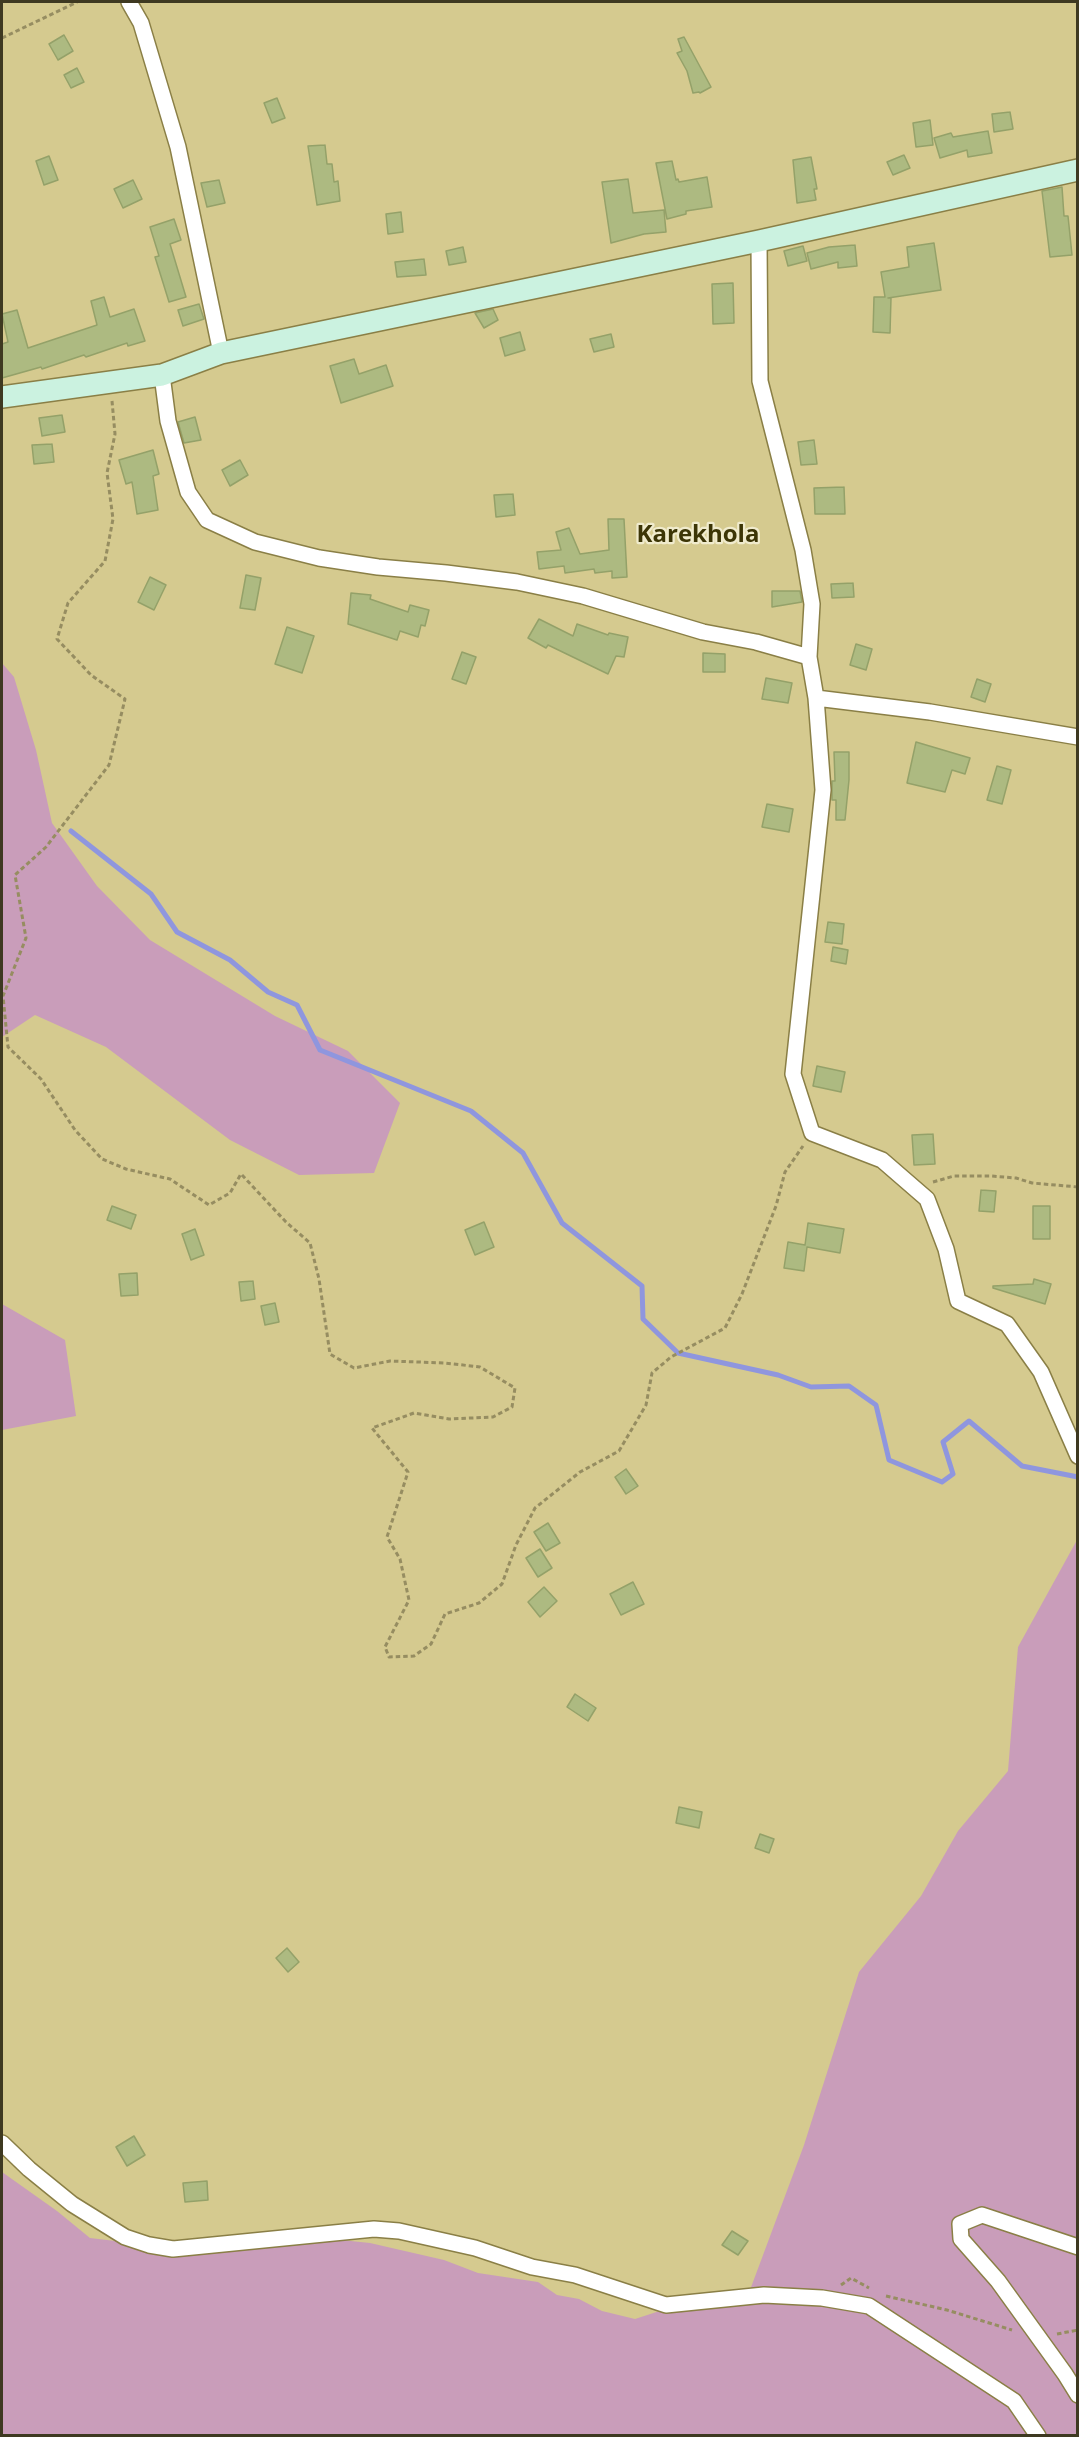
<!DOCTYPE html>
<style>
body{margin:0}
#map{position:relative;width:1079px;height:2437px;overflow:hidden;background:#d5ca8f;font-family:"Open Sans",sans-serif}
canvas{display:block}
.frame{position:absolute;inset:0;border:3px solid #3e3921;pointer-events:none}
</style>
<div id="map">
<canvas width="1079" height="2437"></canvas>
<div class="frame"></div>
</div>
<script>
const c = document.querySelector('canvas').getContext('2d');
c.lineJoin = 'round';
function fill(path, color) { c.fillStyle = color; c.fill(path, 'evenodd'); }
const toPath = rows => new Path2D(rows.map(r => 'M' + r).join(''));
function trace(path, color, width, dash) { c.strokeStyle = color; c.lineWidth = width; c.lineCap = dash ? 'butt' : 'round'; c.setLineDash(dash || []); c.stroke(path); }
function write(font, color, halo, rows, align = 'center') {
  c.font = font + ' "Open Sans",sans-serif'; c.lineWidth = 4.5; c.setLineDash([]); c.textBaseline = 'middle'; c.strokeStyle = halo; c.fillStyle = color; for (const [text, x, y, turn = 0] of rows) {
    c.save(); c.translate(x, y); c.rotate((+turn || 0) * Math.PI / 180); c.textAlign = isNaN(turn) ? turn : align; if (halo) c.strokeText(text, 0, 0); c.fillText(text, 0, 0); c.restore();
  }
}
fill(toPath([
 [2,663,14,677,36,750,52,823,97,886,150,940,275,1016,348,1051,400,1103,374,1173,299,1175,230,1140,106,1047,35,1015,2,1037],
 [2,1304,65,1340,76,1416,2,1430],
 [1077,1540,1077,2435,2,2435,2,2172,57,2211,90,2238,158,2246,219,2237,302,2236,370,2243,444,2260,478,2273,538,2282,557,2295,579,2299,602,2311,635,2319,678,2305,750,2290,804,2145,859,1972,921,1896,958,1831,1008,1771,1018,1647]
]), '#c99dba');
trace(toPath([
 [71,831,151,894,177,932,230,960,268,992,297,1005,320,1050,471,1111,523,1153,562,1223,642,1286,643,1319,678,1353,778,1375,811,1387,849,1386,876,1405,889,1460,942,1482,953,1474,943,1442,969,1421,1022,1466,1078,1477]
]), '#8f96de', 5);
const building = toPath([
 [64,35,73,51,58,60,49,44,64,35],
 [684,37,711,87,700,93,699,92,693,93,687,71,677,53,682,51,678,39,684,37],
 [77,68,84,82,71,88,64,75,77,68],
 [277,98,285,118,272,123,264,103,277,98],
 [1010,112,1013,129,994,132,992,114,1010,112],
 [930,120,933,145,916,147,913,123,930,120],
 [988,131,992,153,968,157,967,150,940,158,934,138,951,133,953,137,988,131],
 [325,145,327,164,332,164,334,182,338,181,340,201,317,205,308,146,325,145],
 [904,155,910,168,893,175,887,162,904,155],
 [49,156,58,180,44,185,36,161,49,156],
 [811,157,817,189,814,189,816,200,797,203,793,160,811,157],
 [672,161,676,180,678,179,679,182,707,177,712,207,686,211,686,214,667,219,656,163,672,161],
 [628,179,633,213,664,210,666,232,644,234,611,243,602,182,628,179],
 [133,180,142,199,123,208,114,189,133,180],
 [219,180,225,203,207,207,201,183,219,180],
 [1062,187,1064,216,1068,216,1072,255,1050,257,1042,191,1062,187],
 [401,212,403,232,388,234,386,214,401,212],
 [174,219,181,240,170,244,186,297,169,302,155,257,159,256,150,227,174,219],
 [934,243,941,290,888,298,891,298,890,333,873,332,874,297,885,297,881,272,909,267,907,247,934,243],
 [855,245,857,266,838,268,838,262,811,269,807,253,829,247,855,245],
 [803,246,807,261,788,266,784,251,803,246],
 [463,247,466,262,449,265,446,251,463,247],
 [424,259,426,275,397,277,395,262,424,259],
 [733,283,734,323,713,324,712,284,733,283],
 [104,297,110,317,134,309,145,341,128,346,127,343,86,357,84,355,42,369,41,367,2,378,2,344,8,342,2,314,17,310,28,348,97,325,91,301,104,297],
 [199,304,204,319,183,326,178,310,199,304],
 [493,309,498,320,484,328,475,313,493,309],
 [520,332,525,350,505,356,500,338,520,332],
 [611,334,614,347,594,352,590,339,611,334],
 [354,359,359,374,386,365,393,386,341,403,330,366,354,359],
 [62,415,65,432,42,436,39,418,62,415],
 [195,417,201,440,184,443,178,422,195,417],
 [814,440,817,464,801,465,798,442,814,440],
 [52,444,54,462,34,464,32,445,52,444],
 [153,450,159,474,153,476,158,510,137,514,132,482,126,484,119,460,153,450],
 [240,460,248,475,230,486,222,470,240,460],
 [844,487,845,514,815,514,814,488,844,487],
 [513,494,515,515,496,517,494,495,513,494],
 [608,519,624,519,627,577,612,578,612,571,595,573,594,569,565,573,564,566,539,569,537,552,561,550,556,532,569,528,580,554,609,550,608,519],
 [246,575,261,578,255,610,240,608,246,575],
 [150,577,166,585,154,610,138,602,150,577],
 [853,583,854,597,832,598,831,584,853,583],
 [772,591,800,591,802,602,772,607,772,591],
 [351,593,371,595,370,599,408,612,410,605,429,610,425,626,421,625,418,637,400,631,397,640,348,624,351,593],
 [539,619,573,636,577,624,608,635,609,633,628,637,624,657,616,656,608,674,548,645,546,648,528,638,539,619],
 [287,627,314,636,302,673,275,664,287,627],
 [856,644,872,649,866,670,850,665,856,644],
 [462,652,476,657,466,684,452,679,462,652],
 [703,653,725,654,725,672,703,672,703,653],
 [766,678,792,683,788,703,762,699,766,678],
 [977,679,991,684,985,702,971,697,977,679],
 [916,742,970,758,965,774,952,770,945,792,907,783,916,742],
 [834,752,849,752,849,780,845,820,836,820,836,800,832,800,832,781,835,781,834,752],
 [997,766,1011,770,1002,804,987,800,997,766],
 [767,804,793,809,789,832,762,827,767,804],
 [828,922,844,924,842,944,825,942,828,922],
 [833,947,848,950,846,964,831,961,833,947],
 [817,1066,845,1072,841,1092,813,1086,817,1066],
 [933,1134,935,1164,914,1165,912,1135,933,1134],
 [981,1190,996,1191,994,1212,979,1211,981,1190],
 [112,1206,136,1215,131,1229,107,1220,112,1206],
 [1033,1206,1050,1206,1050,1239,1033,1239,1033,1206],
 [484,1222,494,1247,475,1255,465,1230,484,1222],
 [808,1223,844,1229,840,1253,807,1247,804,1271,784,1268,788,1242,805,1245,808,1223],
 [195,1229,204,1255,191,1260,182,1234,195,1229],
 [137,1273,138,1295,121,1296,119,1274,137,1273],
 [1034,1279,1051,1284,1045,1304,993,1288,993,1286,1033,1284,1034,1279],
 [253,1281,255,1299,241,1301,239,1282,253,1281],
 [275,1303,279,1322,265,1325,261,1306,275,1303],
 [626,1469,638,1486,626,1494,615,1477,626,1469],
 [548,1523,560,1543,546,1551,534,1532,548,1523],
 [540,1549,552,1568,538,1577,526,1558,540,1549],
 [633,1582,644,1604,621,1615,610,1594,633,1582],
 [544,1587,557,1601,540,1617,528,1602,544,1587],
 [575,1694,596,1708,588,1721,567,1707,575,1694],
 [679,1807,702,1812,699,1828,676,1823,679,1807],
 [760,1834,774,1839,769,1853,755,1848,760,1834],
 [287,1948,299,1962,288,1972,276,1958,287,1948],
 [134,2136,145,2155,127,2166,116,2147,134,2136],
 [207,2181,208,2200,185,2202,183,2183,207,2181],
 [732,2231,748,2241,738,2255,722,2245,732,2231]
]);
fill(building, '#adba81');
trace(building, '#94a169', 1.5);
const street = toPath([
 [129,2,141,23,178,147,221,353],
 [759,241,760,381,803,550,812,604,809,657,816,698,823,790,793,1074,812,1133,882,1160,927,1199,946,1249,958,1301,1007,1324,1041,1372,1078,1456],
 [162,375,168,421,188,492,207,520,255,542,319,558,378,567,446,573,517,582,583,596,703,632,756,642,809,657],
 [816,698,930,712,1078,737],
 [2,2143,29,2169,72,2204,125,2237,149,2245,173,2249,374,2229,399,2231,475,2248,532,2267,575,2275,666,2305,764,2295,822,2298,869,2306,1014,2401,1038,2436],
 [1078,2247,982,2215,960,2224,961,2239,998,2281,1065,2374,1078,2395]
]);
const secondary = toPath([
 [2,397,162,375,221,353,759,241,1078,170]
]);
trace(street, '#8a7f46', 18);
trace(secondary, '#8a7f46', 24);
trace(toPath([
 [2,38,77,2],
 [112,401,115,434,107,473,113,519,105,561,68,603,57,639,91,675,125,699,109,765,46,847,15,875,26,938,3,996,8,1047,41,1079,75,1130,102,1159,126,1169,170,1179,209,1205,230,1193,241,1174,286,1222,310,1243,319,1279,330,1354,354,1368,390,1361,445,1363,480,1367,515,1388,512,1407,493,1417,449,1419,414,1413,372,1428,408,1472,387,1537,400,1559,409,1600,385,1647,389,1657,414,1656,431,1644,445,1614,479,1603,502,1584,516,1545,535,1508,580,1472,619,1451,646,1405,652,1373,671,1357,725,1328,742,1294,776,1206,785,1172,803,1146],
 [933,1182,954,1176,992,1176,1016,1178,1032,1183,1078,1187],
 [841,2285,851,2278,869,2288],
 [886,2296,947,2310,1012,2330],
 [1057,2334,1078,2330]
]), '#968d61', 3, [4.5, 3]);
trace(street, '#fff', 15);
trace(secondary, '#cbf2e0', 21);
write('bold 24px', '#3c3506', '#f0ebcd', [
 ["Karekhola",698,535]
]);
</script>
